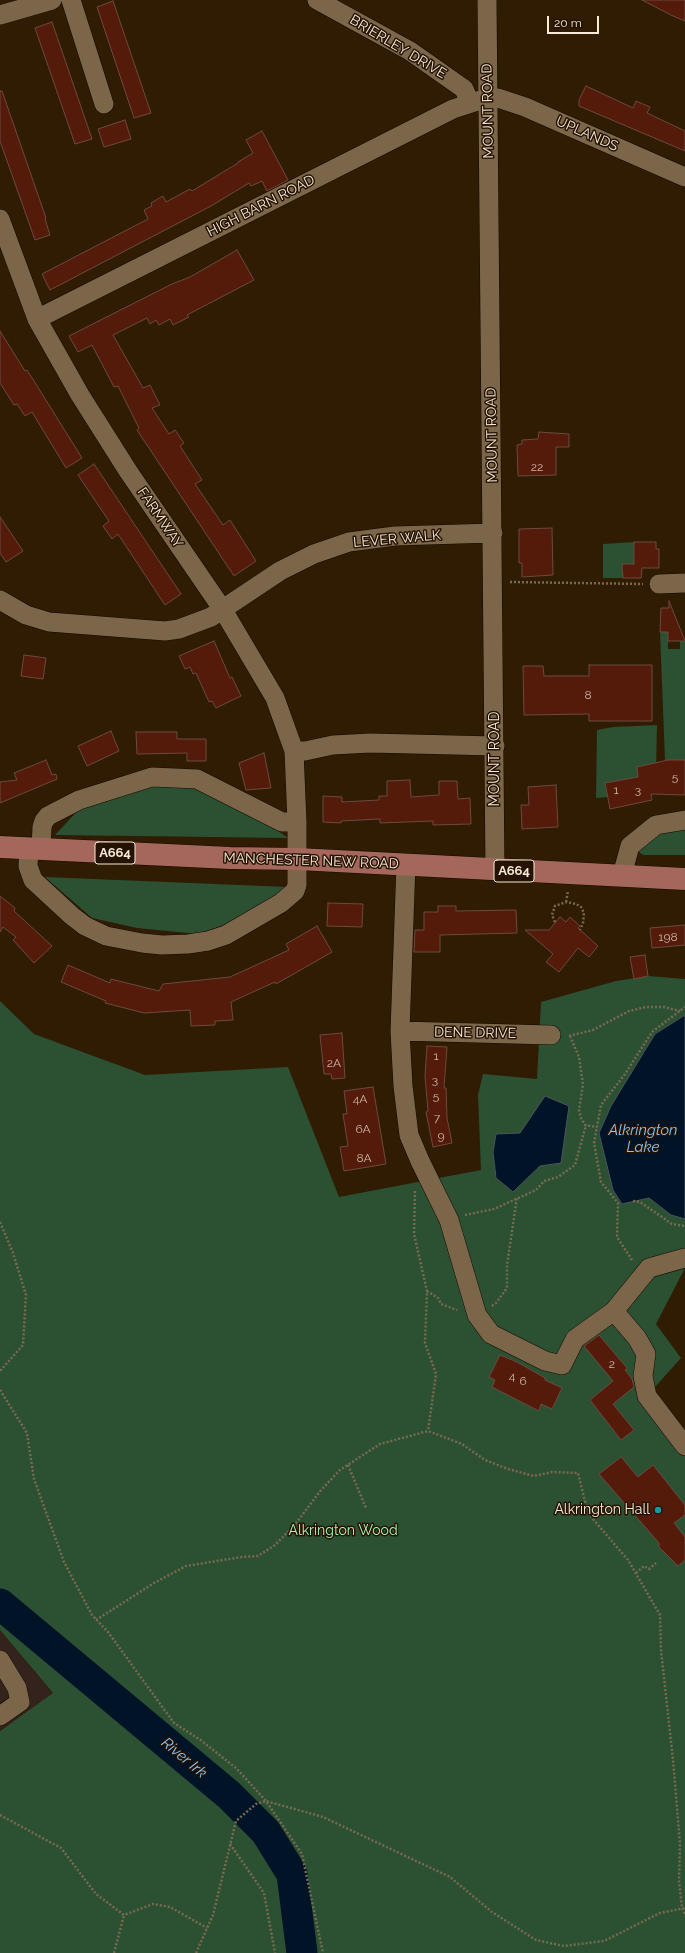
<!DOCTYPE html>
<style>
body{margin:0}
#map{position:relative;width:685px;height:1953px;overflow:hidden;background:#2f1c02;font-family:Raleway,sans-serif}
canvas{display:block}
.scale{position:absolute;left:547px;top:16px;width:52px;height:18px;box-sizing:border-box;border:2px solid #f7eada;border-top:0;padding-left:5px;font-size:12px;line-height:14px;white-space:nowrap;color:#f7eada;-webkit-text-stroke:3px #251200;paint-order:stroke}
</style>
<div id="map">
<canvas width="685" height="1953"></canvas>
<div class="scale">20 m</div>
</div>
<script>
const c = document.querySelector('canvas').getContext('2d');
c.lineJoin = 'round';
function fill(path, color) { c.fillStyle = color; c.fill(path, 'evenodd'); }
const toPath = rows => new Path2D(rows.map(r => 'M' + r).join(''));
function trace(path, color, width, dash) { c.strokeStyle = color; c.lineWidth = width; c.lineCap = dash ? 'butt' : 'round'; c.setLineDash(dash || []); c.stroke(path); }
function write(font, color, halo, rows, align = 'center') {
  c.font = font + ' Raleway,sans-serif'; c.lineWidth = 3; c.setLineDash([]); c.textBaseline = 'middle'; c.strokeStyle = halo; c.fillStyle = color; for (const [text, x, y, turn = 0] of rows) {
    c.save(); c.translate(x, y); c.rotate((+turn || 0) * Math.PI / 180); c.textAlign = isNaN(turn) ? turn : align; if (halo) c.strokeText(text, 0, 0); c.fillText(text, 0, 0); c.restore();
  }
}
fill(toPath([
 [0,1630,53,1694,0,1730]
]), '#34231c');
fill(toPath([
 [634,542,634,564,623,564,623,578,603,578,603,544],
 [660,632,668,632,668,649,680,649,680,641,685,641,685,760,665,760],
 [657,725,656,772,637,767,638,777,605,783,608,797,596,798,597,730,613,727],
 [170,785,201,789,257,816,288,838,55,835,84,804,134,789],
 [685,824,685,855,643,855,630,846,656,825],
 [45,877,288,887,254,914,198,934,137,928,92,918],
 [648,976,685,979,685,1268,656,1324,681,1358,647,1396,685,1446,685,1953,0,1953,0,1731,53,1693,0,1630,0,1001,34,1034,145,1075,288,1067,339,1197,481,1170,478,1095,483,1074,537,1079,541,1002,616,981]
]), '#2b5032');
const water = toPath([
 [685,1015,685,1219,671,1215,649,1198,622,1204,613,1190,599,1133,611,1106,655,1034,685,1015],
 [545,1096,569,1106,561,1163,540,1166,513,1192,496,1178,493,1152,496,1134,520,1133,545,1096]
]);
fill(water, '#001327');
trace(water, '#4a545d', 1);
trace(toPath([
 [0,1604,229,1795,266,1832,292,1874,302,1953]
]), '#001327', 31);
const building = toPath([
 [642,0,685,0,685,21,673,16,642,0],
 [113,1,151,113,134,118,97,7,113,1],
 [52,22,92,139,75,144,35,28,52,22],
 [586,86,633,108,636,101,650,107,647,113,685,131,685,151,579,106,579,100,586,86],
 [0,91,2,91,46,218,45,219,50,235,35,240,0,141,0,91],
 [125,120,131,139,104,147,98,129,125,120],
 [262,131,288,180,267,191,262,181,251,186,249,183,211,206,50,290,42,274,148,219,144,210,152,206,151,203,163,196,166,202,190,189,192,191,238,163,238,162,253,153,246,140,262,131],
 [237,250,254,280,187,315,189,317,173,325,170,319,159,325,156,320,150,324,147,318,113,335,143,388,150,385,160,405,152,408,169,434,175,430,184,443,180,446,202,480,195,484,223,525,230,520,256,561,234,576,137,430,139,428,118,386,114,387,92,345,78,352,69,336,172,284,190,277,237,250],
 [0,331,25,371,27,370,39,389,82,458,66,468,32,412,25,416,17,404,14,405,0,383,0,331],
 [539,432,569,434,569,447,556,447,556,475,518,476,517,445,522,444,522,440,538,439,539,432],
 [94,464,181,594,165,605,118,534,112,539,103,526,109,521,78,475,94,464],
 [0,517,23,551,6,562,0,553,0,517],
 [552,528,553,575,522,577,522,563,519,563,519,529,552,528],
 [634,542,656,542,656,549,659,549,659,568,642,568,641,578,623,578,622,564,634,564,634,542],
 [669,601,685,641,668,641,668,632,660,632,661,608,669,608,669,601],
 [214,641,230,678,232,677,241,696,216,708,212,701,209,702,196,673,193,674,190,667,185,669,179,656,214,641],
 [24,655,46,658,43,679,21,676,24,655],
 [589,665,652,665,652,721,589,721,589,714,524,715,523,666,543,666,544,676,589,676,589,665],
 [111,731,119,751,87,766,78,746,111,731],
 [136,732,177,732,177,739,206,739,206,761,187,761,187,753,137,754,136,732],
 [264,753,271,788,246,790,239,763,264,753],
 [46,760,52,775,56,774,57,779,0,803,0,782,17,780,14,773,46,760],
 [668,760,685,760,685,795,651,794,652,800,610,809,605,783,638,777,637,767,668,760],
 [410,780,411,797,439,795,439,781,457,781,458,799,470,798,471,824,433,825,433,821,380,823,380,819,341,821,341,823,323,822,323,796,342,797,342,802,379,800,379,796,387,796,387,781,410,780],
 [556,785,558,827,522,829,521,805,529,805,528,787,556,785],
 [0,896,15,908,14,911,52,946,34,963,13,940,16,937,3,927,0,932,0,896],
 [328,903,363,904,362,927,327,926,328,903],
 [438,906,456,906,456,911,516,910,517,933,440,935,440,952,414,952,415,930,424,930,424,912,438,912,438,906],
 [560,917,566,922,570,917,580,926,578,928,598,946,589,957,578,948,559,972,546,962,553,954,525,930,549,930,560,917],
 [685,925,685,945,652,948,650,928,685,925],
 [317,926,332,952,276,984,275,982,231,1002,233,1020,215,1021,215,1025,191,1026,190,1010,144,1013,105,1003,106,1001,61,982,68,965,110,983,111,979,159,991,163,984,230,977,289,950,286,944,317,926],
 [645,955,648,976,634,979,630,957,645,955],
 [342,1033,345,1078,332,1079,331,1074,324,1074,320,1035,342,1033],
 [427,1046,447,1047,444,1088,446,1088,447,1118,452,1143,433,1147,426,1112,428,1111,425,1076,427,1046],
 [373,1087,386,1164,344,1171,340,1147,348,1146,343,1114,347,1114,344,1091,373,1087],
 [599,1335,627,1368,625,1370,632,1379,634,1387,613,1404,634,1430,621,1440,590,1400,613,1381,584,1346,599,1335],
 [500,1355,517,1362,545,1378,545,1380,562,1388,552,1409,541,1404,539,1411,492,1387,495,1380,489,1377,500,1355],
 [621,1457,638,1477,653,1465,685,1505,685,1515,674,1523,685,1537,685,1560,678,1566,659,1547,659,1543,599,1474,621,1457]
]);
fill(building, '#541b0a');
trace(building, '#6c4a40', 1);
const minor = toPath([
 [71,0,104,104],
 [317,0,410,51,464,89,470,103],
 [487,0,495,870],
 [0,15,52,0],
 [0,219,37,319,80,395,128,471,223,610,275,698,294,751,297,822,297,885,295,891,281,903,226,935,208,941,188,944,162,945,142,943,106,936,85,926,72,916,33,880,28,866,29,848],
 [37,319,453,109,487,98,498,98,525,107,685,177],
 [659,584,685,583],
 [0,600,26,615,49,622,165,631,179,629,211,617,280,571,314,554,349,542,395,536,493,533],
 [294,751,305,751,333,745,370,743,495,746],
 [41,848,42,827,44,821,48,816,79,800,152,777,197,779,282,822,297,822],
 [406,864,400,1031,403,1086,409,1135,420,1161,449,1220,477,1315,491,1334,545,1361,562,1365,575,1339,614,1311,649,1268,685,1258],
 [622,875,630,846,656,825,685,820],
 [400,1031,551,1035],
 [614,1311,637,1338,646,1354,643,1376,647,1396,685,1446],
 [0,1660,17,1688,20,1702,0,1716]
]);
const major = toPath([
 [0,847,230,858,298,859,685,879]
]);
trace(minor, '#140700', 20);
trace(major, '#140700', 23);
trace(toPath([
 [510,582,643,584],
 [566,902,568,891],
 [555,922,552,915,555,906,566,902,576,904,581,907,584,913,583,923,580,930],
 [569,1036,593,1030,629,1011,646,1007,664,1007,680,1011],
 [570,1036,579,1057,583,1084,579,1110,581,1118,585,1125,597,1127],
 [415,1191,414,1234,427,1291,425,1343,436,1374,428,1431],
 [633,1201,640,1202,672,1224,685,1226],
 [465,1215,494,1209,536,1190,544,1181,558,1177,575,1165,586,1125],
 [0,1222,13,1253,26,1295,23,1345,0,1371],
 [632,1260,617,1237,618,1203,601,1182,594,1143,601,1105,625,1074,652,1032,685,1007],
 [427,1291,438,1298,441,1304,457,1310],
 [492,1306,496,1303,507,1288,507,1265,517,1197],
 [0,1390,27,1433,34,1479,64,1562,92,1615,108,1632,174,1723,202,1741,237,1769,266,1801,302,1854,323,1953],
 [348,1465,366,1508],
 [636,1573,644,1566,649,1569,656,1563],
 [96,1620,154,1583,186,1566,242,1557,258,1556,275,1545,294,1526,321,1490,340,1470,380,1444,428,1431,462,1444,485,1460,508,1469,534,1476,552,1472,578,1473,585,1501,592,1518,628,1560,660,1615,661,1650,673,1760,680,1844,679,1881,682,1908,685,1914],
 [0,1815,61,1848,96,1894,124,1915,153,1904,170,1907,207,1928],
 [230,1844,264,1893,275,1953],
 [114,1953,124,1915],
 [196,1953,213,1915,236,1821,256,1804,266,1801,323,1817,450,1877,492,1912,536,1940,564,1946,604,1941,660,1913,685,1908]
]), '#7a6a53', 2.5, [2, 2]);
trace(minor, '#7c664a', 19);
trace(major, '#a4675b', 22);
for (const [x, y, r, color] of [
 [658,1510,4,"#0f9aa8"]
]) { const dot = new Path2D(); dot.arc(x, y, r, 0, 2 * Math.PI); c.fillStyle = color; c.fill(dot); trace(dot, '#251200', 1.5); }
write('12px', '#ceb6a6', null, [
 ["22",537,467],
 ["8",588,695],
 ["5",675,777],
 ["1",616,790],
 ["3",638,790],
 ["198",668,937],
 ["1",436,1056],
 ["2A",334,1063],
 ["3",435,1080],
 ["5",436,1096],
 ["4A",360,1099],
 ["7",437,1118],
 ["6A",363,1129],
 ["9",441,1136],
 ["8A",364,1158],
 ["2",612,1364],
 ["4",512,1376],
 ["6",523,1381]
]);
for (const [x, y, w] of [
 [115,853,40],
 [514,871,40]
]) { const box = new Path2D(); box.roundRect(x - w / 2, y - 11, w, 22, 3); c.fillStyle = '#251200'; c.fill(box); trace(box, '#f7eada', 1); }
write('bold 13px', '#f7eada', null, [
 ["A664",115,853],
 ["A664",514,871]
]);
write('14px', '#f7eada', '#251200', [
 ["BRIERLEY DRIVE",398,47,31],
 ["MOUNT ROAD",488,111,-91],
 ["UPLANDS",587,134,24],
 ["HIGH BARN ROAD",261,206,-27],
 ["MOUNT ROAD",492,435,-91],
 ["FARMWAY",160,518,56],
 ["LEVER WALK",397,539,-5],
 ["MOUNT ROAD",495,759,-90],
 ["MANCHESTER NEW ROAD",311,861,2],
 ["DENE DRIVE",475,1033,1]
]);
write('14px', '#f7eada', '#251200', [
 ["Alkrington Hall",650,1510]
], 'right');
write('14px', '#a8f7b5', '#251200', [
 ["Alkrington Wood",343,1531]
]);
write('italic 15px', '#87c6f7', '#251200', [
 ["Alkrington",643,1130],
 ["Lake",643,1147],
 ["River Irk",184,1758,40]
]);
</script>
